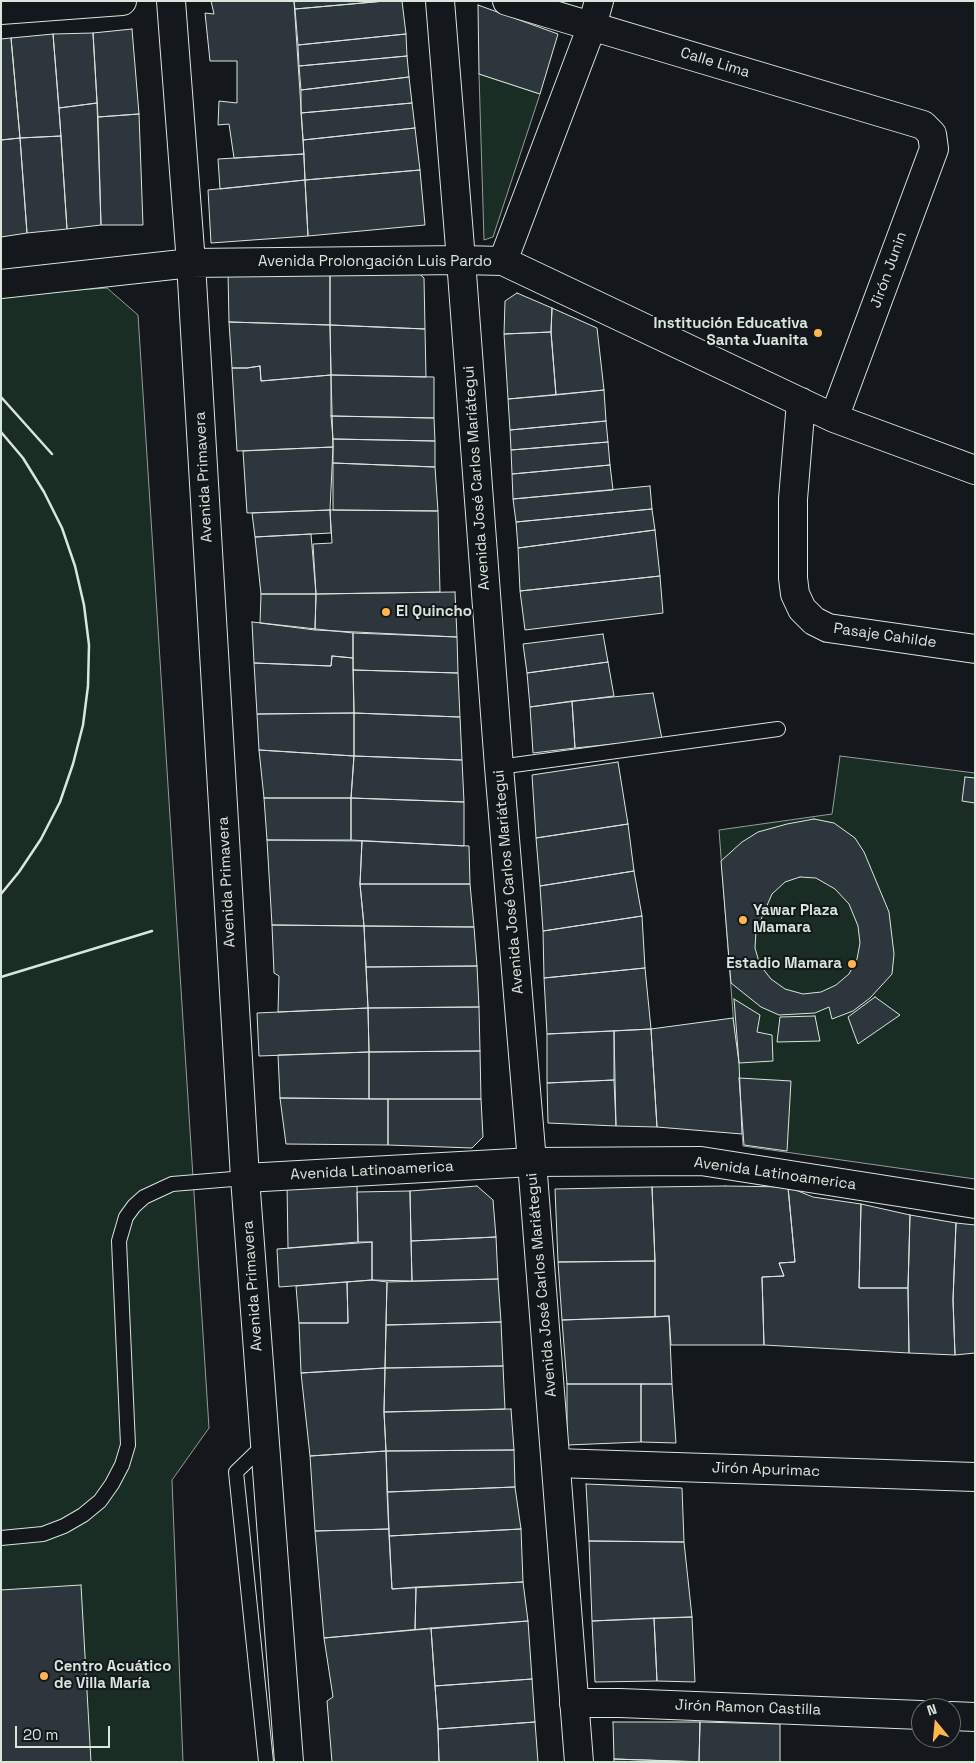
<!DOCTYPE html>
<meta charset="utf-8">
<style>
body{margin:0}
#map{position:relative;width:976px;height:1763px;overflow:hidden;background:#14181c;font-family:"Space Grotesk",sans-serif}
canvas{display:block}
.frame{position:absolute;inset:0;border:2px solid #d8e6dc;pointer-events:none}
.north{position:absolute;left:911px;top:1698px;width:50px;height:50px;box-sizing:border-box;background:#14181c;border:1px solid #626a69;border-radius:50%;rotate:343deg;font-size:14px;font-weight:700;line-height:20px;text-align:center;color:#d8e6dc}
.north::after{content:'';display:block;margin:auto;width:18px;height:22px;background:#ffb74d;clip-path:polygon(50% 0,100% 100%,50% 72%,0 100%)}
.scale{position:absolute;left:15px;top:1726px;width:95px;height:22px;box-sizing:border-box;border:2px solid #d8e6dc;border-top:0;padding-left:6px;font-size:15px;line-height:18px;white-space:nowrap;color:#d8e6dc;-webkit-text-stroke:4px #14181c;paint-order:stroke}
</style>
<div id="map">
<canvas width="976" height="1763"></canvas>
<div class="frame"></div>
<div class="north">N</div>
<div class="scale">20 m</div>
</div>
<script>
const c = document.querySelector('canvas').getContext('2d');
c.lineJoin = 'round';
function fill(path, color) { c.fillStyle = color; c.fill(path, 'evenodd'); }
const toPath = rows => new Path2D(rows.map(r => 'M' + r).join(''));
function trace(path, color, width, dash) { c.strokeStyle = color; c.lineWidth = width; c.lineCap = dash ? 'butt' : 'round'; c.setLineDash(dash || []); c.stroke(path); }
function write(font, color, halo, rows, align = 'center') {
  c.font = font + ' "Space Grotesk",sans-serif'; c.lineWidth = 4; c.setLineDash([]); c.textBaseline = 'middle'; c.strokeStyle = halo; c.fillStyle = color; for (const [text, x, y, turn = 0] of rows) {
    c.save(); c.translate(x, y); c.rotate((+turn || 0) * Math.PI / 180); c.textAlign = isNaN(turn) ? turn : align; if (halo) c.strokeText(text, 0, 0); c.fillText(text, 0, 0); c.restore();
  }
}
const green = toPath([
 [479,74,540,94,493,237,484,240,479,74],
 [107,288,138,315,209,1428,172,1480,183,1762,1,1762,1,295,107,288],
 [840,756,975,773,975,1179,743,1146,719,830,832,814,840,756]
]);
fill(green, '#1a2d24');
trace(green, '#939e99', 1);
const building = toPath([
 [211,1,294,1,304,154,234,158,229,124,218,125,219,101,237,103,237,61,210,61,205,13,214,14,211,1],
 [294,1,385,1,295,9,294,1],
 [385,1,402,1,406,34,298,45,295,9,385,1],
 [478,5,558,34,540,94,479,74,478,5],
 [132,29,139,114,98,117,93,33,132,29],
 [93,33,97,103,59,108,53,34,93,33],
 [53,34,61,136,20,138,11,38,53,34],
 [406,34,407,56,299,66,298,45,406,34],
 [11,38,20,138,1,140,1,39,11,38],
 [407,56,409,77,301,90,299,66,407,56],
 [409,77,412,103,301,113,301,90,409,77],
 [97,103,101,225,67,229,59,108,97,103],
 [412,103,415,128,303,140,301,113,412,103],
 [139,114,143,225,101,225,98,117,139,114],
 [415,128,420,170,305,180,303,140,415,128],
 [61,136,67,229,27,233,20,138,61,136],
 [20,138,27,233,1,237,1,140,20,138],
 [304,154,305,180,220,189,218,159,304,154],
 [420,170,425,225,308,236,305,180,420,170],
 [305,180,308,236,211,243,208,190,305,180],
 [412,267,424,278,425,329,330,325,330,268,412,267],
 [330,268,330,325,229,322,228,273,330,268],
 [517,293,552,308,551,332,504,334,505,301,517,293],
 [552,308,597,328,604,390,556,395,551,332,552,308],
 [229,322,330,325,331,375,261,381,260,366,247,368,232,368,229,322],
 [330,325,425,329,426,377,331,375,330,325],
 [551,332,556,395,508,399,504,334,551,332],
 [260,366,261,381,331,375,333,447,237,451,232,368,247,368,260,366],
 [331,375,434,377,434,418,331,416,331,375],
 [604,390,606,421,510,430,508,399,604,390],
 [331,416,434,418,435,441,333,439,331,416],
 [606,421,608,442,511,450,510,430,606,421],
 [333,439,435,441,435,467,333,463,333,439],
 [608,442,610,465,512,474,511,450,608,442],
 [333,447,330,510,247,513,243,451,333,447],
 [333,463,435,467,438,511,333,510,333,463],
 [610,465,613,490,513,499,512,474,610,465],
 [650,486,652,509,516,522,513,499,650,486],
 [652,509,655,530,518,548,516,522,652,509],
 [330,510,438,511,440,592,316,594,313,544,332,543,330,510],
 [330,510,331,533,255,537,252,513,330,510],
 [655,530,660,576,520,591,518,548,655,530],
 [311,534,316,594,261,594,255,537,311,534],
 [660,576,663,613,525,630,520,591,660,576],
 [455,592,457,637,315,630,316,594,455,592],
 [261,594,316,594,315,630,260,623,261,594],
 [252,622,353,633,353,658,332,656,331,666,254,663,252,622],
 [353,633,457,637,458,673,353,670,353,633],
 [603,634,608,662,527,673,523,644,603,634],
 [332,656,353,658,354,713,257,714,254,663,331,666,332,656],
 [608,662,614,696,530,707,527,673,608,662],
 [353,670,458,673,460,717,354,713,353,670],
 [653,693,662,739,575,748,572,701,653,693],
 [572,701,575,748,533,753,530,707,572,701],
 [354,713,460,717,462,760,354,756,354,713],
 [354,713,354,756,259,750,257,714,354,713],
 [259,750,354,756,351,798,264,798,259,750],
 [354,756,462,760,464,802,351,798,354,756],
 [618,762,628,824,536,838,532,775,618,762],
 [965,777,975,778,975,803,962,801,965,777],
 [264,798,351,798,351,840,267,840,264,798],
 [351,798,464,802,464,846,351,840,351,798],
 [814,819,834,823,855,838,864,852,889,912,894,954,892,974,870,998,853,1011,832,1019,829,1007,815,1013,779,1015,761,1007,731,983,721,861,742,842,758,832,787,824,814,819],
 [800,877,816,878,835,889,849,904,858,926,860,943,857,959,849,974,836,985,821,992,803,994,785,989,771,979,760,965,755,948,756,931,772,894,785,882,800,877],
 [628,824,634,871,540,886,536,838,628,824],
 [267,840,362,841,360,884,364,926,272,925,267,840],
 [362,841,469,846,470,884,360,884,362,841],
 [634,871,642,916,543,931,540,886,634,871],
 [360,884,470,884,474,927,364,926,360,884],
 [642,916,645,968,544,978,543,931,642,916],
 [272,925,364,926,368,1008,278,1012,279,976,274,973,272,925],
 [364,926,474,927,477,966,366,967,364,926],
 [477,966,479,1007,368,1008,366,967,477,966],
 [645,968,651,1029,547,1034,544,978,645,968],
 [875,997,900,1015,858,1044,848,1017,875,997],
 [734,999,760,1015,757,1032,772,1035,773,1061,739,1063,734,999],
 [479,1007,480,1051,369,1052,368,1008,479,1007],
 [368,1008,369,1052,259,1056,257,1013,368,1008],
 [815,1016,820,1041,777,1042,780,1017,815,1016],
 [733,1018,739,1063,742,1134,657,1127,651,1029,733,1018],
 [651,1029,657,1127,616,1126,614,1031,651,1029],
 [614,1031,614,1080,547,1083,547,1034,614,1031],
 [480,1051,481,1099,369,1099,369,1052,480,1051],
 [369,1052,369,1099,280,1098,278,1055,369,1052],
 [739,1078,791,1081,787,1151,744,1145,739,1078],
 [614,1080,616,1126,548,1123,547,1083,614,1080],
 [280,1098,388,1099,388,1145,286,1144,280,1098],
 [388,1099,481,1099,483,1137,472,1148,388,1145,388,1099],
 [357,1183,358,1242,288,1248,287,1184,357,1183],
 [477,1186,493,1200,496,1237,411,1241,410,1191,477,1186],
 [725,1186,788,1187,795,1262,779,1263,784,1276,762,1277,764,1345,671,1345,669,1316,655,1317,655,1261,652,1187,725,1186],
 [652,1187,655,1261,558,1262,555,1189,652,1187],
 [788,1187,813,1197,861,1204,859,1288,908,1288,909,1353,764,1345,762,1277,784,1276,779,1263,795,1262,788,1187],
 [410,1191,412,1281,372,1280,372,1242,358,1242,357,1192,410,1191],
 [861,1204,910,1215,908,1288,859,1288,861,1204],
 [910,1215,956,1223,953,1300,955,1355,909,1353,908,1288,910,1215],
 [956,1223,975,1225,975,1353,955,1355,953,1300,956,1223],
 [496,1237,498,1279,412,1281,411,1241,496,1237],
 [372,1242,372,1280,279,1287,277,1249,372,1242],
 [655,1261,655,1317,562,1320,558,1262,655,1261],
 [498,1279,501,1322,386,1325,387,1282,498,1279],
 [372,1280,387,1282,385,1368,301,1373,299,1323,348,1323,347,1282,372,1280],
 [347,1282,348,1323,299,1323,296,1286,347,1282],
 [669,1316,672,1384,567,1384,562,1320,669,1316],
 [501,1322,503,1366,385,1368,386,1325,501,1322],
 [503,1366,505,1409,384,1412,385,1368,503,1366],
 [385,1368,384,1412,386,1451,310,1456,301,1373,385,1368],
 [567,1384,641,1384,641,1442,567,1445,567,1384],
 [641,1384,672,1384,676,1443,641,1442,641,1384],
 [511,1409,514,1450,386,1451,384,1412,511,1409],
 [514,1450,515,1487,387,1492,386,1451,514,1450],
 [386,1451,389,1529,315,1531,310,1456,386,1451],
 [586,1484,682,1488,684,1542,589,1541,586,1484],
 [515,1487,521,1529,389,1536,387,1492,515,1487],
 [389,1529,392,1589,416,1587,415,1630,324,1638,315,1531,389,1529],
 [521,1529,523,1582,392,1589,389,1536,521,1529],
 [589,1541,684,1542,692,1617,592,1621,589,1541],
 [523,1582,528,1621,415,1630,416,1587,523,1582],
 [81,1585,91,1762,1,1762,1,1590,81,1585],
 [692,1617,695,1682,657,1681,654,1618,692,1617],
 [654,1618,657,1681,595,1682,592,1621,654,1618],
 [528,1621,532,1679,435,1686,431,1628,528,1621],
 [431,1628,438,1729,439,1762,332,1762,327,1701,333,1697,324,1638,431,1628],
 [532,1679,535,1722,438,1729,435,1686,532,1679],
 [535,1722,538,1762,439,1762,438,1729,535,1722],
 [613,1722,700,1722,699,1762,614,1759,613,1722],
 [700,1722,780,1724,780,1762,699,1762,700,1722],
 [614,1759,708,1762,614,1762,614,1759]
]);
fill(building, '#2c363c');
trace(building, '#d8e6dc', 1);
const lane = toPath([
 [499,767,778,729],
 [265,1444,236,1472,266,1762],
 [1,1538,43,1534,64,1526,83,1515,100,1501,112,1484,122,1465,128,1445,119,1241,126,1217,134,1206,144,1197,172,1184,245,1178]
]);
const street = toPath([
 [507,1,923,125,932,134,934,149,834,418],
 [1,10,122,1],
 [461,260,503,261,834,418,975,470],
 [503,261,592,26,599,1],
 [801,402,793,499,793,578,795,594,802,609,814,621,828,628,975,649],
 [245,1178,532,1162,701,1161,975,1204],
 [556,1463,975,1477],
 [574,1703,620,1703,921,1715],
 [951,1716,975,1717]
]);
const secondary = toPath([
 [171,1,191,263,245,1178,289,1762],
 [440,1,461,260,499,767,532,1162,579,1762],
 [1,284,191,263,461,260]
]);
trace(lane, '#d8e6dc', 16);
trace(street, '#d8e6dc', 30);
trace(secondary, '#d8e6dc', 30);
trace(lane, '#14181c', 14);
trace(street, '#14181c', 28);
trace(secondary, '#14181c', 28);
trace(toPath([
 [1,397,52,454],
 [1,432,23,458,44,492,62,528,75,566,84,605,89,645,88,686,83,725,73,764,60,802,41,839,19,872,1,894],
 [1,977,152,931]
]), '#d8e6dc', 2.5);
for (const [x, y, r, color] of [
 [818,333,5,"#ffb74d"],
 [386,612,5,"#ffb74d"],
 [743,920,5,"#ffb74d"],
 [852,964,5,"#ffb74d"],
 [44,1676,5,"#ffb74d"]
]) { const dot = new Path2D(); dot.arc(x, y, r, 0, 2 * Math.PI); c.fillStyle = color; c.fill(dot); trace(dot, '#14181c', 2); }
write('15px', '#d8e6dc', '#14181c', [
 ["Calle Lima",715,63,17],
 ["Avenida Prolongación Luis Pardo",375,262],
 ["Jirón Junin",889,270,-70],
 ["Avenida Primavera",204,477,-93],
 ["Avenida José Carlos Mariátegui",477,478,-94],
 ["Pasaje Cahilde",885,636,8],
 ["Avenida Primavera",227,882,-93],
 ["Avenida José Carlos Mariátegui",509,882,-95],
 ["Avenida Latinoamerica",372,1171,-3],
 ["Avenida Latinoamerica",775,1174,8],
 ["Avenida José Carlos Mariátegui",542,1285,-95],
 ["Avenida Primavera",253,1286,-94],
 ["Jirón Apurimac",766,1470,2],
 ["Jirón Ramon Castilla",748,1708,2]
]);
write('bold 15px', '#d8e6dc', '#14181c', [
 ["Institución Educativa",808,324,"right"],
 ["Santa Juanita",808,341,"right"],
 ["El Quincho",396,612],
 ["Yawar Plaza",753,911],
 ["Mamara",753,928],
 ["Estadio Mamara",842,964,"right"],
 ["Centro Acuático",54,1667],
 ["de Villa María",54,1684]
], 'left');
</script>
